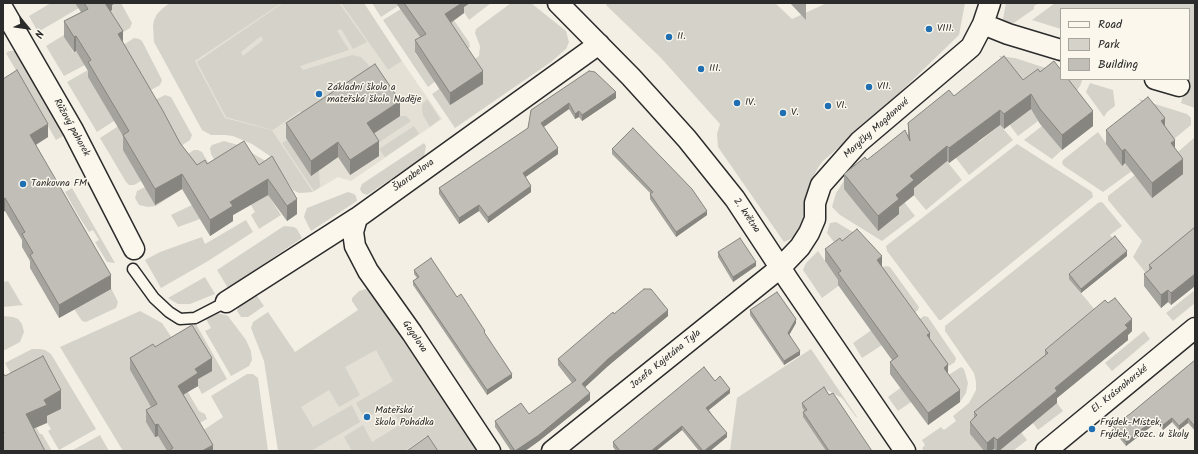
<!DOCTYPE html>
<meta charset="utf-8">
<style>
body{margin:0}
#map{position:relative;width:1198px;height:454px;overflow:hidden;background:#f3efe4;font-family:Kalam,sans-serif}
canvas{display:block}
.frame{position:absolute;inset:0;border:4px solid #2b2b2b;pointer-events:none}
.legend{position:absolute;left:1060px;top:8px;width:130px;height:72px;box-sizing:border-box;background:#fbf7ec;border:1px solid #a8a59f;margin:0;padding:5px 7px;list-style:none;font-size:12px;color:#2b2b2b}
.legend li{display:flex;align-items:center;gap:8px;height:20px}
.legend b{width:20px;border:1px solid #a8a59f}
.north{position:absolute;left:8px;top:8px;width:40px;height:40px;-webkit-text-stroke:3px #fbf7ec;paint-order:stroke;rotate:119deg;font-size:11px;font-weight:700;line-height:16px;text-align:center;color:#2b2b2b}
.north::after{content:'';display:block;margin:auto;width:14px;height:18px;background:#2b2b2b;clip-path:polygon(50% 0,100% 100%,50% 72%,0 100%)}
</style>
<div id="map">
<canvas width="1198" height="454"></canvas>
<div class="frame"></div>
<ul class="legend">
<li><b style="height:5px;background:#fbf7ec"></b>Road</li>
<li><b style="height:11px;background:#d5d2c9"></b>Park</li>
<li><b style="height:11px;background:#c0beb6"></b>Building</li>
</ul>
<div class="north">N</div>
</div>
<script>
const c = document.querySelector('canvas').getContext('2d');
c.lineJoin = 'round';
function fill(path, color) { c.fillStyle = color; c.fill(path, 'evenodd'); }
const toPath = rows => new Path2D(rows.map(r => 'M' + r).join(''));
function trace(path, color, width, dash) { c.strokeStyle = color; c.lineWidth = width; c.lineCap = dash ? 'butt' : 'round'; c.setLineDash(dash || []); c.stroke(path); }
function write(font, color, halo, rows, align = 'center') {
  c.font = font + ' Kalam,sans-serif'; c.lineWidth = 3; c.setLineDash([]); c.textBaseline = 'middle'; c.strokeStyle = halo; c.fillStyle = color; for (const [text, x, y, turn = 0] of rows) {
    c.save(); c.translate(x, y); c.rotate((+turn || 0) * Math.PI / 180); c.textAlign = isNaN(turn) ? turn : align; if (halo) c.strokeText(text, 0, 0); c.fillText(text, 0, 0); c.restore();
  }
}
fill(toPath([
 [282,3,341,3,388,70,402,61,442,119,351,181,338,177,313,192,272,130,225,118,195,61],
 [387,325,471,451,291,451,281,383]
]), '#e4e0d6');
fill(toPath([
 [51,3,79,3,79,8,38,32,29,16],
 [107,3,121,3,132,23,130,28,112,39,99,17],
 [170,3,282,3,195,61,225,118,272,130,313,192,299,193,293,190,270,156,252,144,233,136,225,135,211,135,202,130,154,42,153,26,154,20,157,14,163,8],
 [283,3,339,3,367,42,353,49,341,29,337,31,349,50,300,66,303,70,352,55,361,57,372,69,303,115,300,111,273,130,226,117,197,62],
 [261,36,263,40,243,56,241,52],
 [341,3,364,3,402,61,388,70],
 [372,3,397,3,398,6,381,17],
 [470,3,491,3,469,20,462,9],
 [511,3,531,3,566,31,569,42,566,49,551,62,455,128,432,94,442,87,441,92,451,105,469,63,479,56,480,46,475,33,476,29],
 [607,3,775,3,792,19,827,3,965,3,959,35,892,100,892,101,823,161,819,166,810,183,805,203,803,223,798,233,793,238,784,242,718,147,717,134,720,124,661,58,606,5],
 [1006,3,1039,3,1034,6,1034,9,1008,27,1002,24],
 [1055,3,1195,3,1195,108,1181,103,1187,79,1189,79,1189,9,1061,9,1061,29,1032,20],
 [401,9,426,46,415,53,425,67,437,80,428,87,383,20],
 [451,16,469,42,470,47,467,49,442,22],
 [64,35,73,52,76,51,85,65,64,76,46,46],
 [134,38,139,39,142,41,162,80,160,85,149,91,122,46],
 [9,51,17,51,68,133,56,140,6,53],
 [999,56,1015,58,1061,73,1061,79,1082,80,1081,84,1075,94,1023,95,1008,68],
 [88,70,117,119,97,132,67,82],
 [1090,83,1113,90,1115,106,1107,112,1104,117,1086,92],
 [165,95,171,97,192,135,190,140,175,150,155,100],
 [427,99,440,119,430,127,423,115,422,109,422,105],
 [1139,99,1187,114,1191,118,1191,125,1163,148,1148,112],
 [1028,102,1040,117,1037,119,1038,121,1018,136,1006,120],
 [400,116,406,116,411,121,372,147,367,138],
 [120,125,141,181,134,185,129,185,126,182,100,138],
 [1000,125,1013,140,969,175,952,153,974,136,979,142],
 [414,126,419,134,385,157,379,149],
 [1042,126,1062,150,1052,159,1024,140],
 [1098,132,1122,166,1128,161,1132,171,1103,192,1064,166,1062,163,1063,160],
 [1195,137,1195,240,1149,277,1133,257,1142,241,1108,200,1108,196,1135,175,1171,158],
 [287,140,319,170,320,187,314,191,282,143],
 [224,141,238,145,257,156,264,160,272,171,222,173,211,154,210,148,212,145],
 [424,143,426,146,424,157,367,195,362,193,360,189,362,184],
 [1017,144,1092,192,1093,197,941,320,939,320,887,251,886,246],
 [194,150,198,150,202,152,216,176,180,159],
 [945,159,962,180,926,210,910,191,926,179],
 [847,176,866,216,877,230,892,206,901,198,915,216,882,241,840,215,832,207,836,193],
 [145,187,156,204,182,189,156,206,148,207,139,205,135,198,137,191],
 [72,188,115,263,107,262,95,242,99,240,93,230,89,232,78,215,65,192],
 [265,190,281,215,259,229,251,215,255,212,248,200],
 [348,192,354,194,356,196,357,201,311,231,304,217,305,213,307,208],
 [1101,202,1103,203,1122,226,1110,235,1115,241,1081,293,1100,316,970,434,984,451,924,451,922,448,925,445,922,440,941,427,944,430,956,421,953,416,969,403,976,390,976,382,974,373,945,331,945,326,1098,203],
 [194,204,200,219,178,227,171,215],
 [246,220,253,232,208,261,161,288,145,260,160,252,202,237,205,244],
 [836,222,868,241,881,255,882,258,842,253,827,233,830,223],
 [284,226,294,227,297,229,302,238,228,288,217,270],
 [818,251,841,284,822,298,803,270,806,263],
 [886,266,890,267,919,307,918,310,914,313,881,268],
 [205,277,215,294,190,304,178,304,168,298],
 [8,281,21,303,23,305,3,307,3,282],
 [111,288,118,302,116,308,86,322,82,321,74,309],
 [366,289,371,290,483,451,433,451,436,449,426,436,405,451,352,451,344,437,363,425,372,442,401,424,389,405,365,419,356,403,393,381,376,350,345,367,360,395,339,407,329,390,301,407,313,427,352,405,360,422,311,451,278,451,264,361,251,328,253,322,268,312,295,352,358,310,352,301,352,298,359,291],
 [1195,290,1195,303,1173,321,1166,313],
 [255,293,264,306,248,317,241,317,237,311,240,303],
 [140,311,162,323,174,341,130,370,139,386,150,399,148,401,157,416,158,436,167,451,123,451,60,347],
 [218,313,228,316,246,340,251,351,252,360,249,366,231,376,205,331,211,328,206,319],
 [3,316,13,317,18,319,22,324,24,332,20,342,3,351],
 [924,316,928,317,956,358,955,362,943,370,914,323],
 [196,324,227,379,202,394,195,381,191,327],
 [873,329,882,345,862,358,853,343],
 [1144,331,1150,339,1112,371,1105,363],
 [32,349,40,349,45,350,51,354,96,429,59,450,48,431,51,429,44,418,61,409,20,390,5,363],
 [811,349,857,417,856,417,842,398,827,390,824,392,807,415,803,417,826,451,730,451,737,398],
 [961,367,964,369,968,383,966,393,960,402,947,376],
 [247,374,253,374,258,378,268,451,210,451,199,433,223,417,211,396],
 [903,386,914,400,898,411,888,397],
 [185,387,199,411,205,414,207,419,194,426,175,393],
 [1057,403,1063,411,1038,430,1033,423],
 [34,423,40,434,42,434,52,451,36,451,24,429],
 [1021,432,1027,440,1013,451,999,451],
 [100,435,109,451,74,451,73,450]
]), '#d5d2c9');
const lane = toPath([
 [133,269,154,298,169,312,180,319,195,318,226,302]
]);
const street = toPath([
 [558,3,631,77,651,99,687,139,735,199,789,281,905,451],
 [3,9,73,130,134,249],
 [983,24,1008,34,1061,50],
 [1155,79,1179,86],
 [357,218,353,232,355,246,368,271,412,333,490,451],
 [226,302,357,218,599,44],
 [552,451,780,268,800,247,809,233,815,219,815,203,821,185,859,142,971,47,983,24,990,3],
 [1046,451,1195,328]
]);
trace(lane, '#2b2b2b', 13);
trace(street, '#2b2b2b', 23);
trace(lane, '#fbf7ec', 10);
trace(street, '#fbf7ec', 20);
fill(toPath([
 [75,3,115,3,112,5,112,10,110,11,123,42,180,143,197,165,207,164,259,165,297,214,287,221,268,195,233,215,233,221,210,236,182,189,155,205,123,150,123,136,88,77,88,71,76,51,74,52,64,37,64,21,81,12],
 [396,3,470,3,464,7,464,13,451,23,483,84,450,105,415,52,415,40,420,37],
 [790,3,806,3,806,20],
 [589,71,616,98,582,121,579,117,575,119,569,109,543,127,558,154,525,177,531,192,488,223,479,211,459,224,439,194,439,188,528,128],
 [3,79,48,137,36,145,111,289,59,318,30,268,30,261,22,247,22,240,5,211],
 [1023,80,1093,126,1062,150,1040,124,1031,109,1004,129,1000,125,949,163,947,161,914,188,914,195,899,207,899,214,878,231,844,189,844,174,867,160,908,137,908,123,954,96],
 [400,116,373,134,379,156,350,175,338,157,311,176,286,138,286,123],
 [1165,127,1175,148,1183,174,1152,198,1125,163,1122,166,1106,144,1106,130],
 [612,149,707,215,676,237,650,199,650,194,651,194,612,154],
 [1195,227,1195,286,1171,305,1168,302,1161,308,1144,286,1144,274,1149,270,1149,265],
 [842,241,882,266,930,340,948,374,960,402,928,425,890,374,890,362,892,360,838,285,838,280,825,261,825,249],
 [718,252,756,266,733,282,718,257],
 [1127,256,1081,293,1069,279,1069,274],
 [414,270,457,297,485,334,512,378,487,395,413,285,413,281,417,278,414,274],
 [750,310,796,323,789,335,800,355,784,365,750,315],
 [668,316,608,366,585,387,590,400,539,441,525,451,511,451,495,427,495,421,529,414,572,383,558,365,558,359],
 [1132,331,1128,335,1128,340,1057,398,1057,403,999,451,996,451,994,449,991,451,984,451,970,434,970,422,974,417,974,412,1045,355,1045,350],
 [155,347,212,371,198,379,198,386,183,394,213,451,167,451,158,436,155,437,146,422,146,410,151,407,130,370,130,358],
 [1195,360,1195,431,1188,423,1179,430,1172,422,1163,430,1157,422,1126,446,1113,430,1113,426,1130,414],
 [715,381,730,393,709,410,727,437,710,451,699,451,682,430,656,451,616,451,613,447,613,442],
 [829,395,872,451,826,451,803,417,803,412,805,412,802,407,802,403]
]), '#a5a39d');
fill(toPath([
 [103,3,115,3,112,5,112,10,103,15],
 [462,3,470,3,464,7,464,13,445,26,445,14],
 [123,31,123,46,118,34],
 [76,36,76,51,74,52,74,37],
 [483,71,483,84,450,105,450,93],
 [616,92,616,98,582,121,582,115],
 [1031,94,1031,109,1004,129,1004,114],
 [400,101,400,116,367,138,367,123],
 [569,103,569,109,541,129,541,123],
 [1000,110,1000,125,949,163,949,148],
 [579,111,579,117,575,119,575,114],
 [1093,111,1093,126,1062,150,1062,135],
 [1165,118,1165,133,1161,121],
 [48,124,48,137,30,148,30,135],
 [1175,140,1175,155,1171,143],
 [379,141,379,156,350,175,350,160],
 [338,142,338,157,311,176,311,161],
 [947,146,947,161,914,188,914,195,899,207,899,214,878,231,878,216,896,195,910,176],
 [558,148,558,154,523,179,523,173],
 [1125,149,1125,163,1122,166,1122,151],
 [1183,159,1183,174,1152,198,1152,183],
 [182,174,182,189,155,205,155,189],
 [268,179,268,195,233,215,233,221,210,236,210,220,230,202],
 [531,186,531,192,488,223,488,217],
 [5,198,5,211,3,212,3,199],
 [297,199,297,214,287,221,287,206],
 [479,205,479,211,459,224,459,218],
 [707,211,707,215,676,237,676,232],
 [1127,251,1127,256,1081,293,1081,289],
 [882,256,882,268,877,260],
 [756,262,756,266,733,282,733,277],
 [1195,274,1195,286,1171,305,1171,293],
 [111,275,111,289,59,318,59,305],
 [1168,290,1168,302,1161,308,1161,295],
 [668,310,668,316,608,366,582,390,582,384,608,359],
 [796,319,796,323,788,337,788,333],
 [1132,319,1132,331,1128,335,1128,340,1057,398,1057,403,999,451,997,451,997,440,1055,388],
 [930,333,930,345,927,335],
 [800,351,800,355,784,365,784,361],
 [212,358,212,371,198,379,198,386,178,398,178,386,195,369],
 [948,364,948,376,944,368],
 [512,374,512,378,487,395,487,390],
 [730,389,730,393,706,412,706,408],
 [61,390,61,409,47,416,47,423,26,432,26,414,44,400],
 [960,390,960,402,928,425,928,413],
 [590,393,590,400,539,441,525,451,515,451],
 [1157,417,1157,422,1126,446,1126,442],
 [1172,418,1172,422,1163,430,1163,425],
 [1188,418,1188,423,1179,430,1179,426],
 [158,424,158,436,155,437,155,425],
 [682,426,682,430,656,451,651,451],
 [727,433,727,437,710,451,704,451],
 [994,437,994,449,991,451,987,451,987,443],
 [213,445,213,451,202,451]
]), '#86857f');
const building = toPath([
 [84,3,105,3,123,31,118,34,163,111,180,143,197,165,205,160,207,164,244,141,259,165,272,156,297,199,287,206,268,179,230,202,233,206,210,220,182,174,155,189,123,135,129,131,88,62,91,60,76,36,74,37,64,21,88,9,84,3],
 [404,3,462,3,445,14,483,71,450,93,415,40,426,34,404,3],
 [1004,56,1023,80,1038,69,1040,72,1054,61,1061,70,1061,79,1068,79,1093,111,1062,135,1040,109,1031,94,1004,114,1000,110,949,148,947,146,910,176,914,180,896,195,899,199,878,216,844,174,865,157,867,160,905,130,910,141,908,123,949,90,954,96,1004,56],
 [375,64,400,101,367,123,379,141,350,160,338,142,311,161,286,123,375,64],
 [17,70,48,124,30,135,111,275,59,305,30,255,33,253,22,234,25,232,5,198,3,199,3,79,17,70],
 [589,71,595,72,616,92,582,115,579,111,575,114,569,103,541,123,558,148,523,173,531,186,488,217,479,205,459,218,439,188,528,128,531,110,589,71],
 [1148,97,1165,118,1161,121,1175,140,1171,143,1183,159,1152,183,1125,149,1122,151,1106,130,1148,97],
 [633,128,692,189,707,211,676,232,650,194,653,192,612,149,633,128],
 [1195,227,1195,274,1171,293,1168,290,1161,295,1144,274,1152,268,1149,265,1195,227],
 [857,229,882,256,877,260,930,333,927,335,948,364,944,368,960,390,928,413,890,362,898,356,838,273,841,271,825,249,840,238,842,241,857,229],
 [1115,236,1127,251,1081,289,1069,274,1115,236],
 [740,238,756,262,733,277,718,252,740,238],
 [431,258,457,297,461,294,485,331,484,332,512,374,487,390,413,281,419,277,414,270,431,258],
 [644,289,651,289,668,310,608,359,582,384,590,393,539,435,515,451,495,421,521,403,529,414,576,380,558,359,613,312,614,314,644,289],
 [777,292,796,319,788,333,800,351,784,361,750,310,777,292],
 [1115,298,1132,319,1125,325,1128,328,1055,388,1057,391,997,440,994,437,987,443,970,422,977,415,974,412,1048,353,1045,350,1105,300,1108,303,1115,298],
 [192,325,212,358,195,369,198,373,178,386,213,445,202,451,171,451,170,450,173,448,158,424,155,425,146,410,157,404,130,358,153,344,155,347,192,325],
 [43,356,61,390,44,400,47,405,26,414,45,451,3,451,3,434,4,433,3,430,3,373,5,376,43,356],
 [1195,360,1195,427,1188,418,1179,426,1172,418,1163,425,1157,417,1126,442,1113,426,1130,414,1195,360],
 [704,367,715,381,720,376,730,389,706,408,727,433,704,451,703,451,682,426,651,451,620,451,613,442,704,367],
 [824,387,829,395,833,393,872,451,829,451,803,412,807,410,802,403,824,387],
 [428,436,438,451,407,451,428,436]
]);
fill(building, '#c0beb6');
trace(building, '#86857f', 1);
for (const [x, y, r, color] of [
 [929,29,4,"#1f6fb2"],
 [669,37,4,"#1f6fb2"],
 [701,69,4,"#1f6fb2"],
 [869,87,4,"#1f6fb2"],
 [319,94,4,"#1f6fb2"],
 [737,103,4,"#1f6fb2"],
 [828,106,4,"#1f6fb2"],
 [783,113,4,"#1f6fb2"],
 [23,184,4,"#1f6fb2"],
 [367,417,4,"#1f6fb2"],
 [1092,429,4,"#1f6fb2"]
]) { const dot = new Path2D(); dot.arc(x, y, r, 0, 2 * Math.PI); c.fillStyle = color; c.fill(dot); trace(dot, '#fbf7ec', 1.5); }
write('10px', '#2b2b2b', '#fbf7ec', [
 ["VIII.",937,29],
 ["II.",677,37],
 ["III.",709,69],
 ["VII.",877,87],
 ["Základní škola a",327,88],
 ["mateřská škola Naděje",327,100],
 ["IV.",745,103],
 ["VI.",836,106],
 ["V.",791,113],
 ["Tankovna FM",31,184],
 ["Mateřská",375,411],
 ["škola Pohádka",375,423],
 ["Frýdek-Místek,",1100,423],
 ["Frýdek, Rozc. u školy",1100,435]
], 'left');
write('10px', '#2b2b2b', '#fbf7ec', [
 ["Růžový pahorek",71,128,61],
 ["Maryčky Magdonové",877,129,-42],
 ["Škarabelova",414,176,-36],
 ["2. května",746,216,56],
 ["Gogolova",414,337,56],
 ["Josefa Kajetána Tyla",666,360,-39],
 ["El. Krásnohorské",1120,390,-39]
]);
</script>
